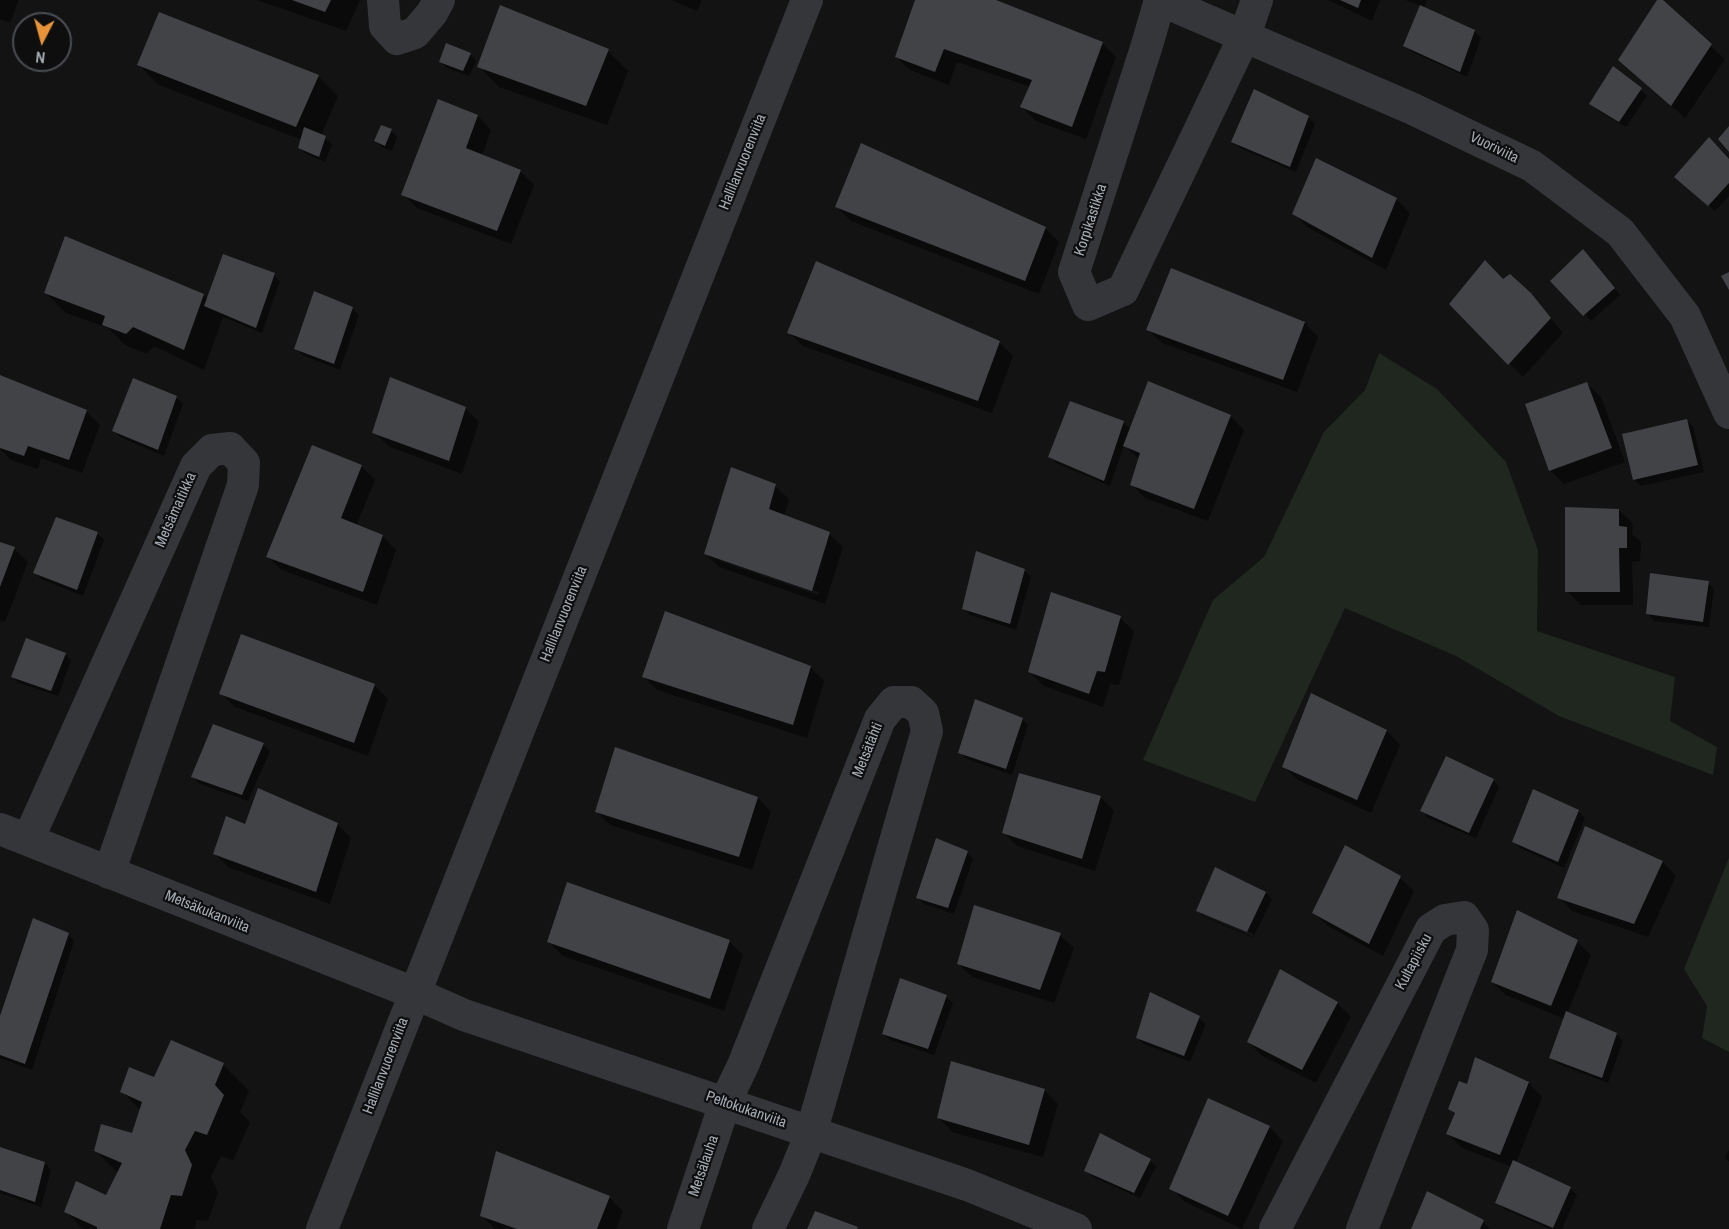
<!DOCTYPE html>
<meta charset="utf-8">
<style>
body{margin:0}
#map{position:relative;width:1729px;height:1229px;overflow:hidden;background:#131314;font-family:"Archivo Narrow",sans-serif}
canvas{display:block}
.north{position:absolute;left:12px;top:12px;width:60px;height:60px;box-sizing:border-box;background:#0e0e0f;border:2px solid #4a4d51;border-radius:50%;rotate:186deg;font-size:16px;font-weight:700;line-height:24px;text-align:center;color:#a5acb4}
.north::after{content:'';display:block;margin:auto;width:21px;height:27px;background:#e79339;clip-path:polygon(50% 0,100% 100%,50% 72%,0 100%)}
</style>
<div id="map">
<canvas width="1729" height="1229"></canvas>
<div class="north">N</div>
</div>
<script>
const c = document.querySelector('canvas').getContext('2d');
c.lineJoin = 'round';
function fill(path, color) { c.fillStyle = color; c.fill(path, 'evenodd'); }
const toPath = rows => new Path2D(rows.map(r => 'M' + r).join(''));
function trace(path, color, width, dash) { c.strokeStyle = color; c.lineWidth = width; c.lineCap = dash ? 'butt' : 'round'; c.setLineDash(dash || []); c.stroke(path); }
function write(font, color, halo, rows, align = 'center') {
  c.font = font + ' "Archivo Narrow",sans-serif'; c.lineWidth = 4.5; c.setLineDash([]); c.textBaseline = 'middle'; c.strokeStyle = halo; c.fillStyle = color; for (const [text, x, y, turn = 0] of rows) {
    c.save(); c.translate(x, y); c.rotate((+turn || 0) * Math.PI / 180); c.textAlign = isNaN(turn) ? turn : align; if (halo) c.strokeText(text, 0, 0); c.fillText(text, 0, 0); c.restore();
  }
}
fill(toPath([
 [1379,353,1437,389,1506,462,1538,550,1537,631,1675,677,1670,721,1717,747,1713,775,1559,716,1456,656,1345,608,1255,802,1143,760,1213,600,1264,557,1324,432,1365,390],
 [1729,858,1729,1052,1702,1038,1707,1006,1684,969]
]), '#1f271f');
fill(toPath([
 [0,0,19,0,10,23,0,19],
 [257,0,360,0,346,31],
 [671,0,702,0,697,11],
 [916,0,992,0,1102,43,1116,57,1086,139,1036,121,1022,107,1031,87,957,62,949,85,910,70,896,57],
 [1328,0,1380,0,1372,21],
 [1405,0,1427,0,1424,8,1474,31,1481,38,1467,77,1412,52,1405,45,1422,6],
 [1658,0,1725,59,1685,118,1620,60],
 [608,51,628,71,607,125,499,87,479,66],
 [470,54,476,61,469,76,447,68,441,62],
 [139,65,318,76,338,96,321,136,332,144,325,162,306,154,299,147,302,140,159,85],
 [1641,90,1647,96,1626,127,1597,110,1591,104],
 [478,116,491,130,482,156,520,171,534,185,511,244,417,208,403,194],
 [1308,117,1315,124,1296,172,1240,148,1233,142],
 [391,130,397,137,392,151,382,147,375,141],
 [1729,161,1729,196,1715,211,1682,183],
 [1396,199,1410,213,1386,270,1307,227,1293,213],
 [837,207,1045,228,1059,242,1039,294,851,221],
 [1583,251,1620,295,1591,321,1552,281],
 [1172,270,1305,323,1318,337,1297,392,1162,343,1148,330],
 [274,275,280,281,262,333,223,317,204,370,154,346,147,354,125,345,108,328,66,313,45,292,203,295,208,299],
 [1504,281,1530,294,1563,333,1523,377,1451,304],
 [352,309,359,315,340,370,302,355,296,349],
 [789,333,999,342,1013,356,992,413,803,346],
 [0,380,86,411,100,425,82,473,41,458,38,469,11,460,0,449],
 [1149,383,1230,416,1244,430,1208,521,1145,498,1132,484,1140,460,1124,445,1110,486,1056,463,1050,456,1123,422,1131,430],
 [1587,384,1601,397,1625,462,1564,484,1550,470],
 [176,397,183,404,164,456,120,437,114,431],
 [465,408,479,422,462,474,388,446,374,432],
 [1687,421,1693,427,1704,472,1641,486,1634,479],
 [361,466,375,480,356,526,382,536,396,550,377,605,282,570,268,557],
 [775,486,789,499,784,517,829,534,843,547,825,604,719,567,706,554],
 [720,558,819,592,818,595,720,561],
 [1619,510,1633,524,1632,534,1641,542,1640,561,1632,562,1633,605,1581,605,1567,591],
 [97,533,104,540,83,596,41,579,35,572],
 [0,543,14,549,28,562,5,622,0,621],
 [1025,571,1031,577,1016,630,970,615,963,608],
 [1708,583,1714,589,1709,627,1654,621,1648,614],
 [1120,618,1134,631,1119,685,1110,684,1103,707,1044,686,1030,672],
 [65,654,71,661,58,696,19,683,13,677],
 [810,667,824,681,807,738,657,690,644,677],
 [374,685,388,699,368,756,235,707,221,693],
 [1022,719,1028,725,1012,775,967,759,960,753],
 [1387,731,1400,745,1371,813,1298,780,1284,767],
 [263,745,270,751,248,801,200,784,193,777],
 [1020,775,1101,798,1114,811,1095,871,1017,846,1004,832],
 [1493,781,1499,787,1476,838,1428,818,1422,811],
 [758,798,771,812,752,870,610,825,596,811],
 [1578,811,1585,818,1564,868,1520,848,1514,842],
 [337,824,351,838,330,904,228,867,214,853,246,825],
 [1586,828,1663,862,1676,876,1648,937,1572,911,1559,897],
 [967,852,973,859,954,914,924,904,917,897],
 [1400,878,1414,891,1383,956,1328,926,1314,913],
 [1266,893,1272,899,1253,938,1204,917,1198,911],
 [1204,913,1254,934,1253,937,1204,916],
 [1518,912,1577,942,1591,955,1567,1014,1617,1035,1623,1041,1608,1083,1558,1064,1551,1058,1565,1019,1506,995,1492,982],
 [68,934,74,941,32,1070,0,1058,0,1021],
 [1060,935,1074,948,1054,1003,972,977,959,964],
 [729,941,743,955,724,1011,563,956,549,942],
 [946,997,953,1003,934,1055,890,1040,883,1034],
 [1337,1003,1351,1017,1316,1083,1262,1056,1249,1042],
 [1199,1018,1206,1024,1190,1062,1144,1044,1137,1038],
 [223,1065,249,1091,240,1112,250,1122,233,1161,221,1156,211,1177,218,1192,208,1221,197,1220,194,1229,83,1229,66,1212,107,1197,118,1173,96,1151,133,1135,141,1111,122,1091,155,1079],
 [1529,1083,1542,1097,1516,1163,1571,1189,1577,1195,1562,1229,1550,1229,1504,1209,1497,1202,1512,1167,1462,1148,1448,1134,1456,1115,1449,1109,1468,1086],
 [1044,1090,1058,1104,1043,1157,952,1132,939,1118],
 [1209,1100,1270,1128,1283,1141,1242,1229,1185,1202,1171,1188],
 [0,1149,45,1163,51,1170,41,1207,0,1193],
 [1729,1150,1729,1162,1725,1158],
 [1150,1160,1156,1167,1140,1198,1093,1177,1086,1170],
 [609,1197,623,1211,616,1229,495,1229,482,1216],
 [1483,1222,1490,1229,1412,1229]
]), '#0007');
fill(toPath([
 [292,0,331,0,325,12],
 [915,0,996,0,1103,42,1072,127,1020,107,1032,80,944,49,935,72,895,57],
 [1340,0,1361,0,1358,8],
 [1657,0,1663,0,1712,44,1671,106,1618,60],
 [500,5,609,49,586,106,477,67],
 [1420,5,1475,30,1460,72,1403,46],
 [159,12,319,75,296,127,137,65],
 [446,43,471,53,463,71,439,62],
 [1613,66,1642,88,1619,122,1589,104],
 [1254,89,1309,116,1290,167,1231,142],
 [438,99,478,115,466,148,521,170,497,231,401,195],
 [381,125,392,129,385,146,374,141],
 [1729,126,1729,152,1718,139],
 [304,127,326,136,319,157,298,148],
 [1709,137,1729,159,1729,183,1708,206,1674,177],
 [861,143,1046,227,1025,281,835,207],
 [1316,158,1397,198,1372,258,1292,214],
 [65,236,204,294,184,350,133,327,126,334,102,325,105,316,44,293],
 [1583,249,1615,288,1583,316,1550,281],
 [223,254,275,273,256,328,204,306],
 [1485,260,1503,279,1510,274,1531,293,1551,318,1508,365,1449,304],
 [816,261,1000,341,978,401,787,333],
 [1171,268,1305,322,1283,380,1146,330],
 [1729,272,1729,290,1721,276],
 [314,291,353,307,334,364,294,349],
 [0,375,87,410,69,460,28,446,24,456,0,448],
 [390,377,466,407,449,461,372,433],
 [133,378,177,396,158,450,112,431],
 [1148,381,1231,415,1194,509,1130,485,1140,453,1123,446],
 [1587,382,1612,448,1549,471,1525,404],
 [1070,401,1124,421,1104,481,1048,457],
 [1687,419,1698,465,1633,480,1622,434],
 [312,445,362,465,341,518,383,535,363,592,266,557],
 [731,467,776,484,769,509,830,532,812,591,704,554],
 [1565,507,1619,509,1619,526,1627,527,1627,548,1619,548,1620,592,1565,592],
 [56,517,98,532,77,590,33,573],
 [0,542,15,547,0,587],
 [976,551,1025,569,1010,624,962,609],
 [1650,573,1709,581,1703,622,1646,614],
 [1051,592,1121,616,1105,672,1097,671,1089,694,1028,672],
 [665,611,811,666,793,725,642,677],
 [241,634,375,684,354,743,219,694],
 [26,638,66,653,51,691,11,677],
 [1311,693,1387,730,1357,800,1282,767],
 [975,699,1023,718,1006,769,958,753],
 [213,724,264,743,242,795,191,777],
 [615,747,758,797,739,857,595,812],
 [1446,756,1494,779,1469,833,1420,811],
 [1019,773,1101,796,1082,859,1002,833],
 [258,788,338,823,316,892,213,854,226,816,245,824],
 [1533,789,1579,810,1558,862,1512,842],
 [1585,826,1663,861,1634,924,1557,898],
 [936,838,968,851,948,908,916,898],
 [1345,845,1401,876,1369,944,1312,913],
 [1215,867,1266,892,1247,932,1196,911],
 [567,882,730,940,710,999,547,942],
 [974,905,1061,933,1040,990,957,964],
 [1517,910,1578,940,1551,1006,1491,982],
 [33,918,69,933,25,1064,0,1055,0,1016],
 [1280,969,1338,1002,1302,1070,1247,1042],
 [900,978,947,995,928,1049,882,1034],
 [1150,992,1200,1016,1184,1056,1136,1038],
 [1566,1011,1617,1033,1602,1078,1549,1058],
 [171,1040,224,1063,215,1085,224,1095,207,1135,195,1131,185,1150,192,1165,182,1196,171,1195,160,1229,97,1229,97,1227,64,1212,76,1181,106,1195,122,1163,94,1151,101,1124,132,1133,142,1102,120,1092,129,1067,154,1077],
 [1475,1057,1529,1082,1500,1155,1446,1134,1455,1113,1448,1109,1459,1081,1467,1084],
 [951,1061,1045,1089,1029,1145,937,1118],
 [1208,1098,1270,1126,1228,1216,1169,1189],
 [1100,1133,1151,1159,1134,1193,1084,1171],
 [0,1147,45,1162,35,1202,0,1190],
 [496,1151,610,1196,597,1229,517,1229,480,1216],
 [1513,1160,1571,1187,1553,1228,1495,1203],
 [1427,1191,1484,1220,1480,1229,1411,1229],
 [815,1211,858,1227,857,1229,807,1229]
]), '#424347');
trace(toPath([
 [383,0,385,26,397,39,415,33,432,13,439,0],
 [1160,0,1413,109,1532,166,1620,232,1685,316,1729,413],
 [1160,0,1147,45,1074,272,1088,305,1123,290,1245,35,1257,0],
 [0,829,414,993,464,1015,967,1185,1076,1229],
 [28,840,196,466,212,450,230,448,244,463,243,485,109,873],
 [322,1229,807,0],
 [683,1229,725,1103,744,1063,880,719,894,702,911,702,923,713,927,731,811,1133,794,1175,768,1229],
 [1275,1229,1431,929,1445,920,1464,917,1473,930,1472,950,1362,1229]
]), '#343639', 32);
write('15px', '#a5acb4', '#0e0e0f', [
 ["Vuoriviita",1494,148,26],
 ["Hallilanvuorenviita",743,162,-68],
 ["Korpikastikka",1091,220,-72],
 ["Metsämaitikka",176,510,-66],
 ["Hallilanvuorenviita",564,614,-68],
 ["Metsätähti",868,750,-68],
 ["Metsäkukanviita",207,912,22],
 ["Kultapiisku",1414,962,-62],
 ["Hallilanvuorenviita",386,1066,-69],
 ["Peltokukanviita",746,1110,19],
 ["Metsälauha",704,1166,-71]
]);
</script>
